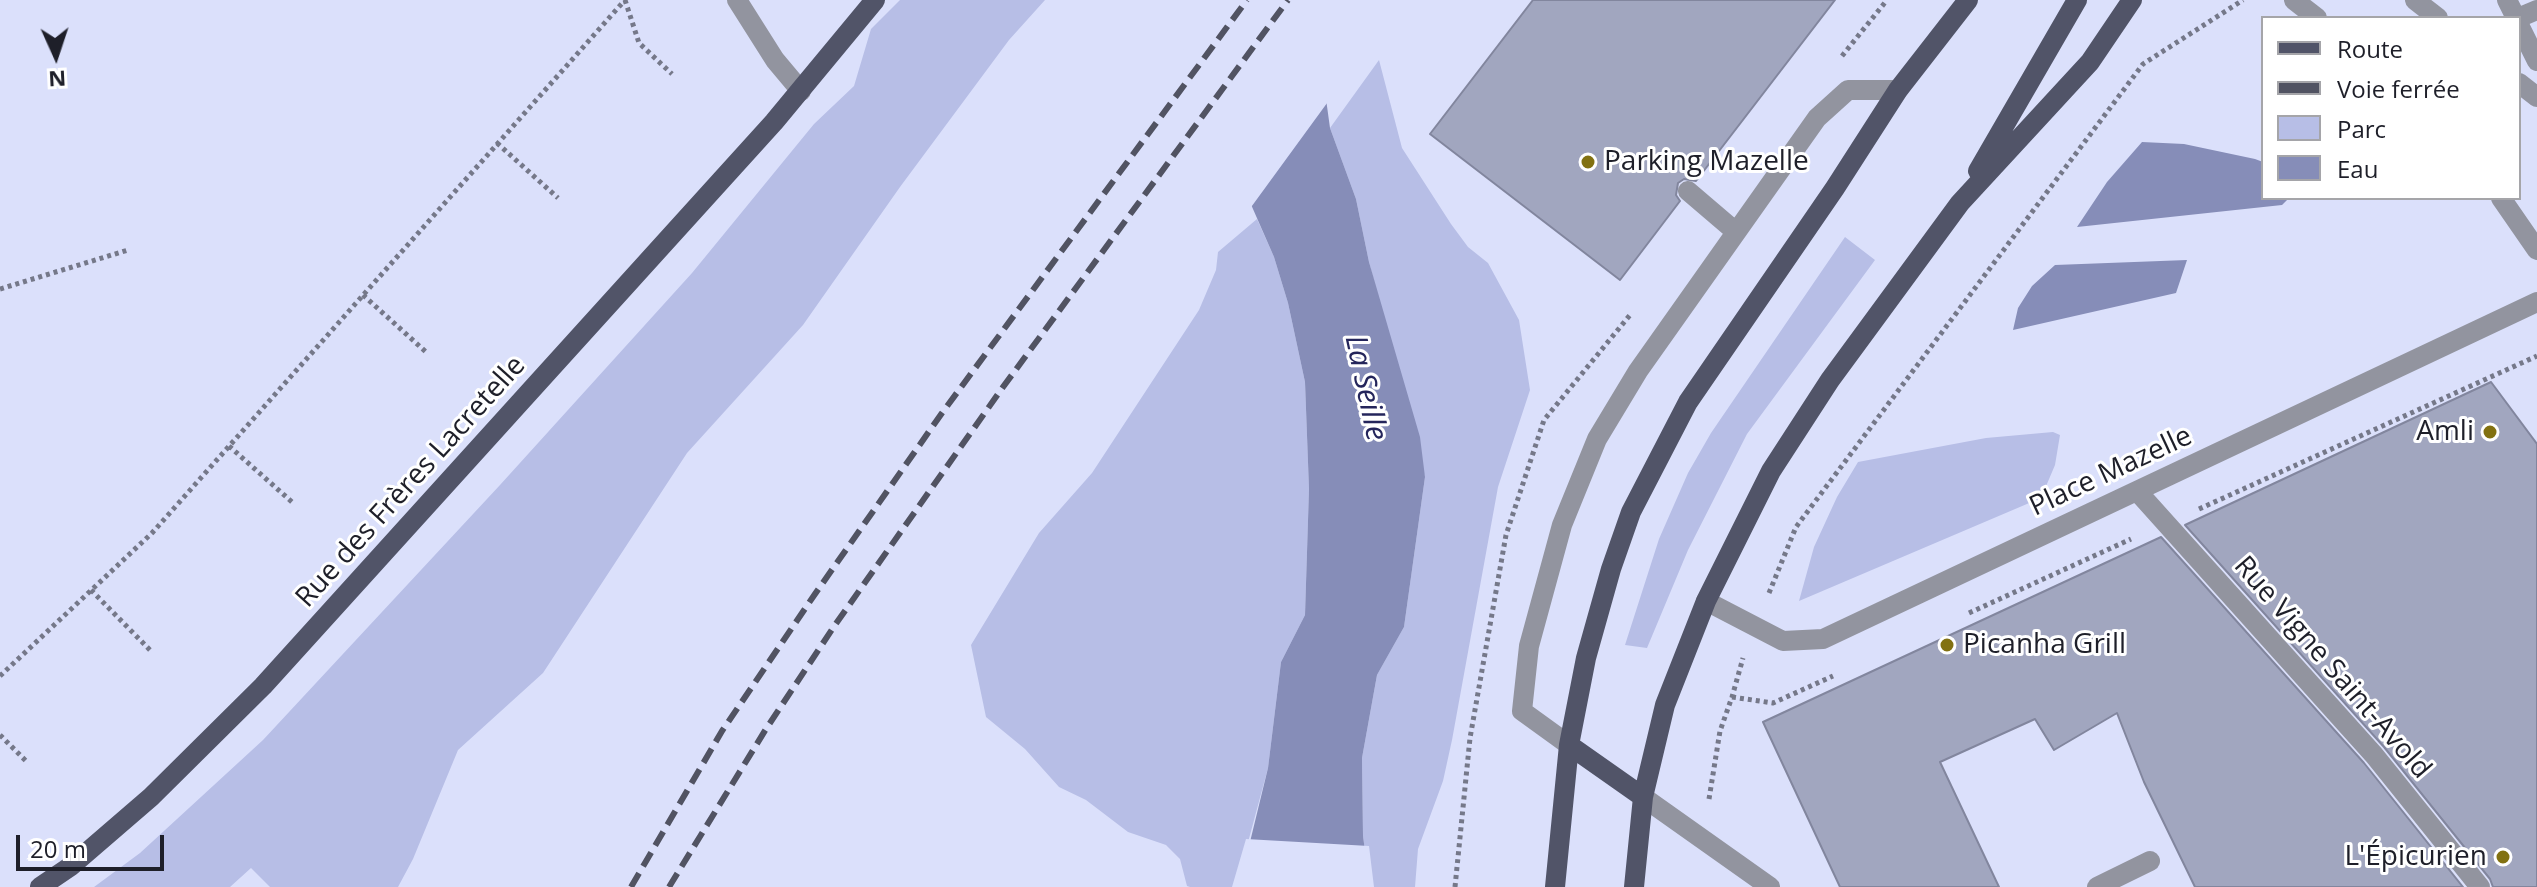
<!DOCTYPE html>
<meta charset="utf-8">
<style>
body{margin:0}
#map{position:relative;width:2537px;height:887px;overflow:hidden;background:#dbe0fb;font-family:"Open Sans",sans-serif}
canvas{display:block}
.legend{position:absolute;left:2261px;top:16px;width:260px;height:184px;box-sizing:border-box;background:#fff;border:2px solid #a5a5a9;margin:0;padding:10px 14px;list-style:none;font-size:24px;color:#1e1f29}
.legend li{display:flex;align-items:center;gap:16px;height:40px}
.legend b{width:40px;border:2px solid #a5a5a9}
.north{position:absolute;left:16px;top:16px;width:80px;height:80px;-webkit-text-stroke:6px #fff;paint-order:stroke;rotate:177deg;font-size:22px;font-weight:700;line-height:32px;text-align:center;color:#1e1f29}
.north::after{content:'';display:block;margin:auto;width:28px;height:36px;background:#1e1f29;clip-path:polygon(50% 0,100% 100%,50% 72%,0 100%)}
.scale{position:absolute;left:16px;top:835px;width:148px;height:36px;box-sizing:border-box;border:4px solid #1e1f29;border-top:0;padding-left:10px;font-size:24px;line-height:28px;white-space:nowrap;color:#1e1f29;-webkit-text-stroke:6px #fff;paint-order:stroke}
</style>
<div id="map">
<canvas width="2537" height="887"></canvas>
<ul class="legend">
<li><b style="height:10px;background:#515468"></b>Route</li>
<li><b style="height:10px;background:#515362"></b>Voie ferrée</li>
<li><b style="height:22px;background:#b7bee6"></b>Parc</li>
<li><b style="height:22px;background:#868db8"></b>Eau</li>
</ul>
<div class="north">N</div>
<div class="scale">20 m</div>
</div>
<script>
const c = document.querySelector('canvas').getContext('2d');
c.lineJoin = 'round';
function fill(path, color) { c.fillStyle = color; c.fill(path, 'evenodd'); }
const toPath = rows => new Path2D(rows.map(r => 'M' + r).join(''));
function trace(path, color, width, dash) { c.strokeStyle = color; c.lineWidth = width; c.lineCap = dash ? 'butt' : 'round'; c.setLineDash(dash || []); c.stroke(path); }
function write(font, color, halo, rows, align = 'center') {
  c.font = font + ' "Open Sans",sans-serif'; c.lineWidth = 6; c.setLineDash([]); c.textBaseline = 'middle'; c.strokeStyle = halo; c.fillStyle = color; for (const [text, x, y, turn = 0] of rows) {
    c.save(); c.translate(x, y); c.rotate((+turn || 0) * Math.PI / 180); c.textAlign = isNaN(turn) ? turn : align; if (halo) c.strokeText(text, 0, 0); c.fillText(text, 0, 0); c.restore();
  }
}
fill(toPath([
 [900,0,1045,0,1009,40,900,187,803,325,687,453,543,673,458,750,413,859,398,887,270,887,251,868,230,887,94,887,140,853,263,740,500,485,692,273,814,124,854,86,871,29],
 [1379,60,1402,148,1451,224,1468,247,1488,263,1519,320,1530,390,1498,487,1452,740,1443,781,1418,849,1415,887,1370,887,1363,836,1362,758,1377,675,1404,627,1425,477,1369,262,1356,199,1330,128],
 [1257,219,1274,257,1288,303,1305,382,1309,489,1305,615,1281,662,1268,768,1236,887,1190,887,1187,886,1180,859,1166,845,1128,832,1086,800,1059,787,1025,749,986,717,971,645,1039,533,1092,473,1199,310,1216,270,1218,252],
 [1845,237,1875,260,1747,434,1688,550,1647,648,1625,645,1659,539,1688,473,1711,433],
 [2053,432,2060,435,2055,465,2041,498,1799,601,1814,547,1837,497,1858,462,1986,438]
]), '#b7bee6');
fill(toPath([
 [1297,31,1322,70,1330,128,1356,199,1369,262,1420,437,1425,477,1404,627,1377,675,1362,758,1363,836,1370,887,1250,842,1268,768,1281,662,1305,615,1309,489,1305,382,1288,303,1274,257,1246,193],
 [2142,142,2184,144,2255,159,2263,162,2263,198,2289,198,2282,205,2077,227,2107,182],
 [2187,260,2176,293,2013,330,2018,308,2032,286,2055,265]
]), '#868db8');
fill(toPath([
 [1164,0,1291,0,1304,17,1301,30,1325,68,1330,99,1249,210],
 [1246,839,1369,846,1374,887,1232,887]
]), '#dbe0fb');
const building = toPath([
 [1533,0,1835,0,1696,181,1684,179,1678,183,1676,195,1680,201,1620,280,1430,134,1533,0],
 [2491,382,2537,444,2537,887,2493,887,2490,879,2384,747,2185,525,2491,382],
 [2161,537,2364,763,2463,887,2195,887,2144,782,2117,713,2054,750,2035,719,1940,762,1999,887,1840,887,1763,722,2161,537]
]);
fill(building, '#a1a6bf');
trace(building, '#82869e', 2);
trace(toPath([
 [625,0,639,43,672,74],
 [1842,56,1887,0],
 [497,143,558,198],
 [0,289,128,250],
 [363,295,426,352],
 [229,446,292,502],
 [2199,509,2537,356],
 [91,590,150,650],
 [1769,593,1796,527,2143,64,2243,0],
 [1969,613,2131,539],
 [0,676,152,533,625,0],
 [1732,697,1773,703,1833,676],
 [0,735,27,762],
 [1709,799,1720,731,1732,697,1743,658],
 [1455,887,1470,738,1506,535,1544,420,1630,315]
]), '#757889', 5, [4, 4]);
trace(toPath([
 [737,0,775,60,801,91],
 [2294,0,2317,18],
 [2415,0,2438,18],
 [2507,0,2516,18],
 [2518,18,2537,10],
 [2519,25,2537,61],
 [2519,83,2537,97],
 [1688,191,1736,232],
 [2501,198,2537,250],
 [2137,491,2374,755,2480,887],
 [1706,601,1783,641,1823,639,2537,302],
 [1569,745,1522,711,1529,646,1562,525,1597,439,1638,371,1817,118,1848,90,1898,90],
 [1643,797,1770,887],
 [2097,887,2150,861]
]), '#92949f', 20);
trace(toPath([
 [1978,171,2077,0],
 [1569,745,1643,797],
 [40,887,71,866,151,797,263,686,774,122,875,0],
 [1555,887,1569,745,1586,658,1611,569,1631,512,1688,402,1835,188,1898,90,1968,0],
 [1634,887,1643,797,1665,705,1706,601,1771,471,1830,380,1960,203,2090,62,2132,0]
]), '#515468', 20);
trace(toPath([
 [631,887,722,731,815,594,942,413,1247,0],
 [669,887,766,729,835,625,1003,387,1288,0]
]), '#515362', 6, [16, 8]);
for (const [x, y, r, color] of [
 [1588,162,8,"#827111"],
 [2490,432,8,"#827111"],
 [1947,645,8,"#827111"],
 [2503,857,8,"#827111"]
]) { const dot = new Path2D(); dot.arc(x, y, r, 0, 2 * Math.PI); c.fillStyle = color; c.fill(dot); trace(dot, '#fff', 3); }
write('28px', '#1e1f29', '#fff', [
 ["Parking Mazelle",1604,162],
 ["Amli",2474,432,"right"],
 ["Picanha Grill",1963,645],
 ["L'Épicurien",2487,857,"right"]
], 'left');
write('28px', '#1e1f29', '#fff', [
 ["Place Mazelle",2111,472,-25],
 ["Rue des Frères Lacretelle",411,482,-48],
 ["Rue Vigne Saint-Avold",2332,668,49]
]);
write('italic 30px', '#24255b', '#fff', [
 ["La Seille",1365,388,78]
]);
</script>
